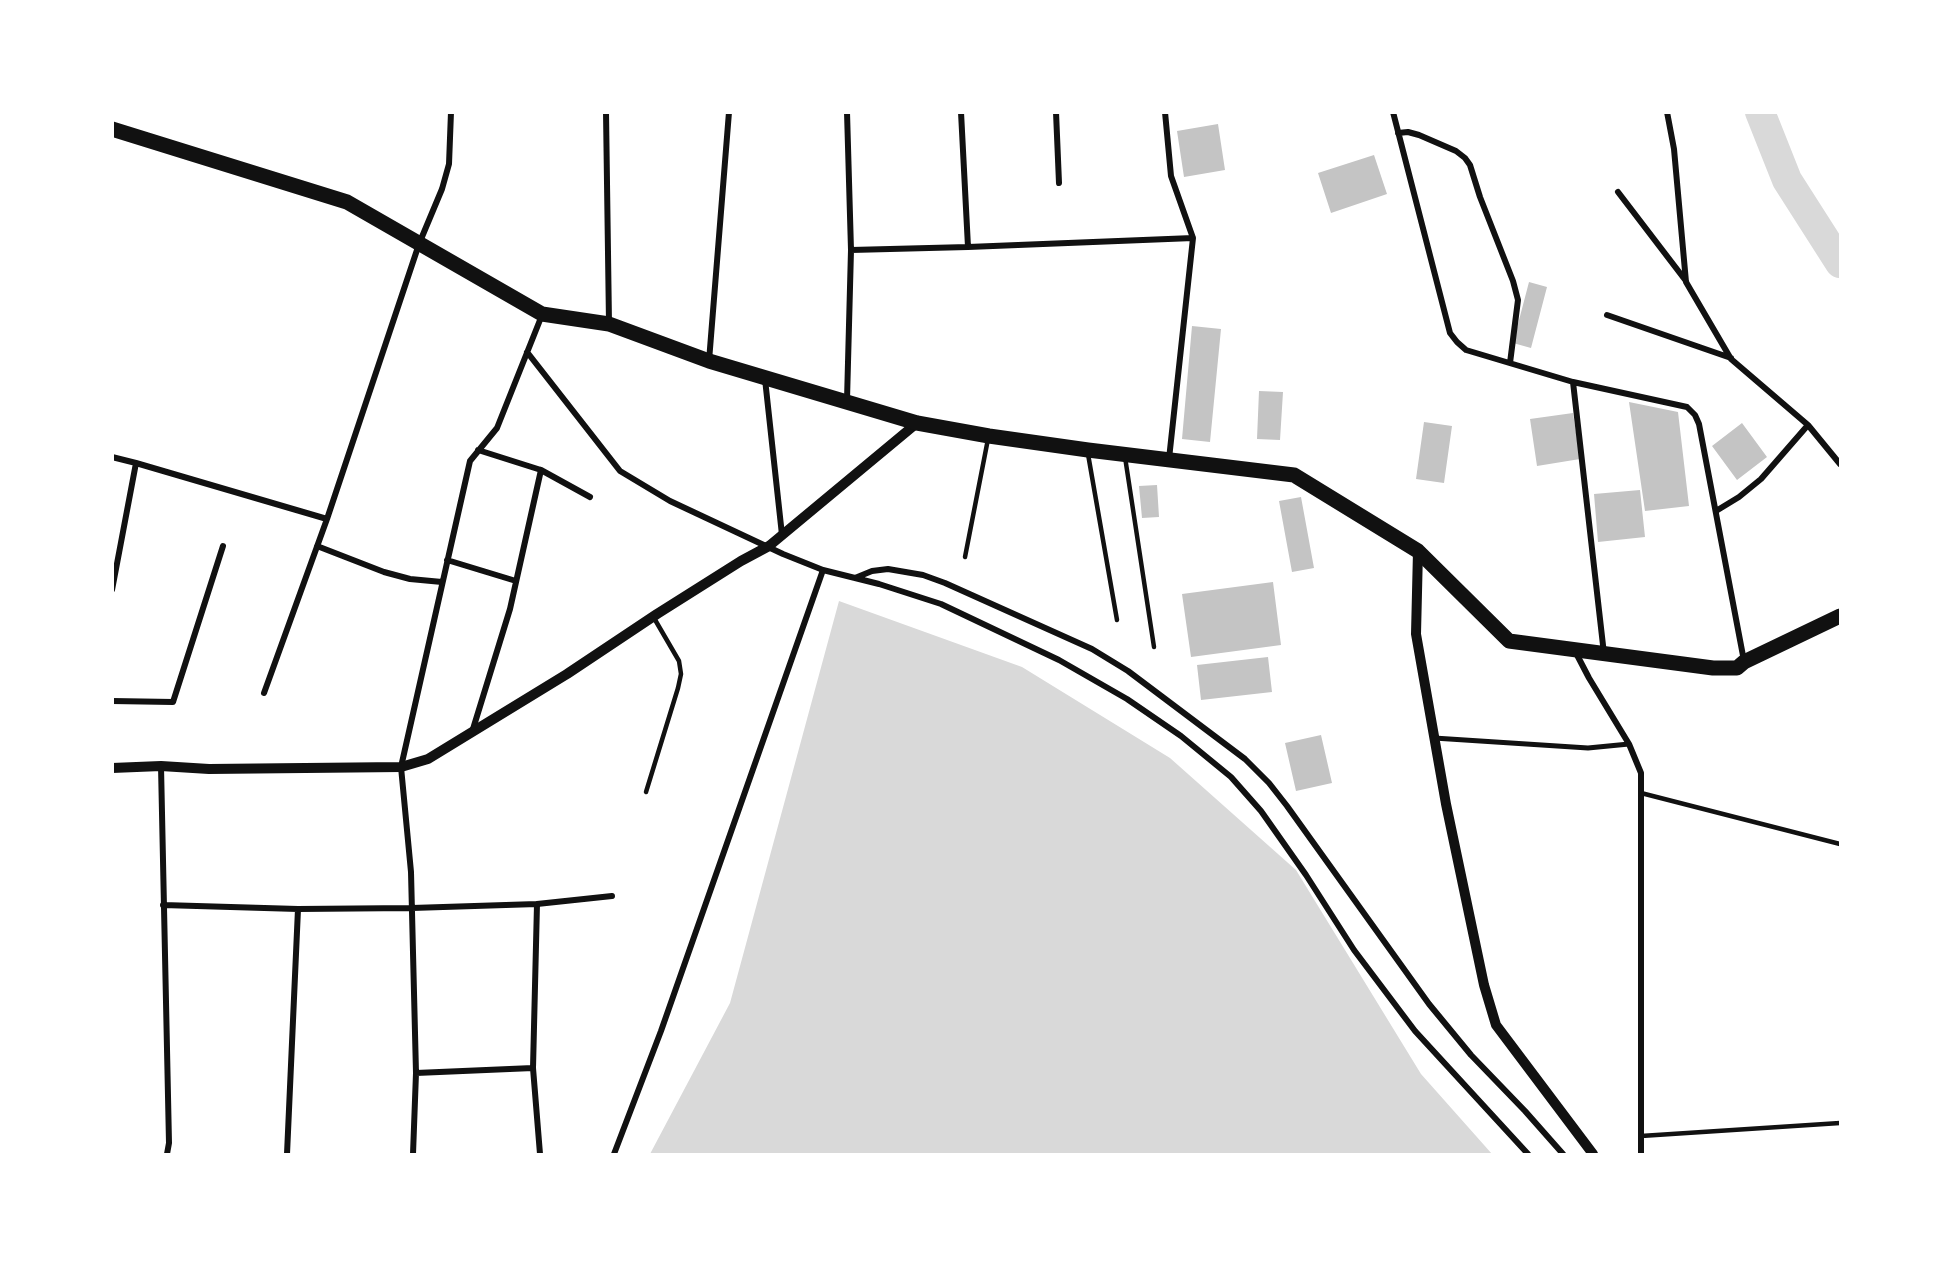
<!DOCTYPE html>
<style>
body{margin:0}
#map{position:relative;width:1953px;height:1267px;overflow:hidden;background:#fff;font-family:"Times New Roman",serif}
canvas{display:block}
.frame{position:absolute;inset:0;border:114px solid #fff;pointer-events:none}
</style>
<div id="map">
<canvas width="1953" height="1267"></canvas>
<div class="frame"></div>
</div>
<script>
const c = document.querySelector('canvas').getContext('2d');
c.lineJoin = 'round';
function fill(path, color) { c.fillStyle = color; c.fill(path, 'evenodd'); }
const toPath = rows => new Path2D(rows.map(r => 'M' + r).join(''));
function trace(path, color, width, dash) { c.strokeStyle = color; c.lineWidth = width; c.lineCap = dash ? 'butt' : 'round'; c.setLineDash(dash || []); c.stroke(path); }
fill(toPath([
 [839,601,1022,667,1170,758,1296,870,1421,1074,1492,1154,650,1154,730,1003]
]), '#d9d9d9');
trace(toPath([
 [1760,112,1787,180,1840,263]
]), '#d9d9d9', 30);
fill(toPath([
 [1218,124,1225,170,1184,177,1177,131],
 [1374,155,1387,194,1331,213,1318,173],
 [1529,282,1547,287,1531,348,1513,343],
 [1192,326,1221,329,1210,442,1182,439],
 [1259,391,1283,392,1280,440,1257,439],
 [1629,402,1678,412,1689,506,1645,511],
 [1573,413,1580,459,1537,466,1530,419],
 [1424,422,1452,426,1444,483,1416,479],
 [1742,423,1767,457,1737,480,1712,446],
 [1157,485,1159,517,1142,518,1139,486],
 [1640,490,1645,537,1598,542,1594,494],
 [1301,497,1314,568,1292,572,1279,501],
 [1273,582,1281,645,1191,657,1182,594],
 [1268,657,1272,692,1201,700,1197,665],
 [1321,735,1332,783,1296,791,1285,743]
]), '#c4c4c4');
trace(toPath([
 [1088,454,1117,620],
 [1125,457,1154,647],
 [965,557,988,439],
 [646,792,678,688,681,674,679,661,654,618],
 [1641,793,1840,844],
 [1641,1136,1840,1123]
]), '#111', 4.5);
trace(toPath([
 [1434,738,1588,748,1629,744]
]), '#111', 5);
trace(toPath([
 [606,112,609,323],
 [961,112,968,247,1193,238],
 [1056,112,1059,183],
 [1165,112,1171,176,1193,238,1169,459],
 [1393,112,1450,333,1457,342,1466,350,1573,382,1687,407,1695,415,1699,424,1744,661],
 [1667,112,1674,149,1686,282,1731,359,1808,425,1840,464],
 [1398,133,1408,132,1419,135,1456,151,1465,158,1470,165,1480,197,1513,281,1518,300,1510,363],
 [1618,192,1686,281],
 [851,250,968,247],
 [1607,315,1731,358],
 [527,352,620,471,670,501,783,554,823,570,879,584,941,604,1059,660,1127,699,1181,736,1231,777,1261,811,1306,875,1354,950,1415,1031,1528,1154],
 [709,361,729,112],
 [765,379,782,535],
 [1573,382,1604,654],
 [847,400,851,250,847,112],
 [112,457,136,463,112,590],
 [136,463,327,519,264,693],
 [541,470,590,497],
 [1716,511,1739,497,1761,479,1808,425],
 [327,519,419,244,442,189,449,164,451,112],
 [317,546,384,572,410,579,442,582],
 [447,560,516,581],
 [855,578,872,571,888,569,923,575,945,583,1092,649,1128,671,1245,759,1269,783,1287,806,1429,1004,1471,1055,1525,1111,1563,1154],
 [1576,653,1589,678,1629,744,1641,773,1641,1154],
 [112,701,173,702,223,546],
 [473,729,510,609,541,470,478,450],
 [161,766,169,1143,167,1154],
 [537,904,612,896],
 [163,905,298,909],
 [416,1073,533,1068],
 [287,1154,298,909,412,908,537,904,533,1068,540,1154],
 [413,1154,416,1073,411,872,401,767,470,461,497,428,542,315],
 [614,1154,661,1031,823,570]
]), '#111', 6);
trace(toPath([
 [1418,551,1416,634,1446,804,1484,985,1496,1025,1593,1154],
 [112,768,161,766,209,769,401,767,428,759,567,674,657,614,741,561,769,546,917,423]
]), '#111', 10);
trace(toPath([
 [112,129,347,202,542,314,609,324,709,361,917,423,989,436,1088,450,1294,475,1418,551,1509,641,1713,668,1737,668,1744,662,1840,616]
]), '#111', 15);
</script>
